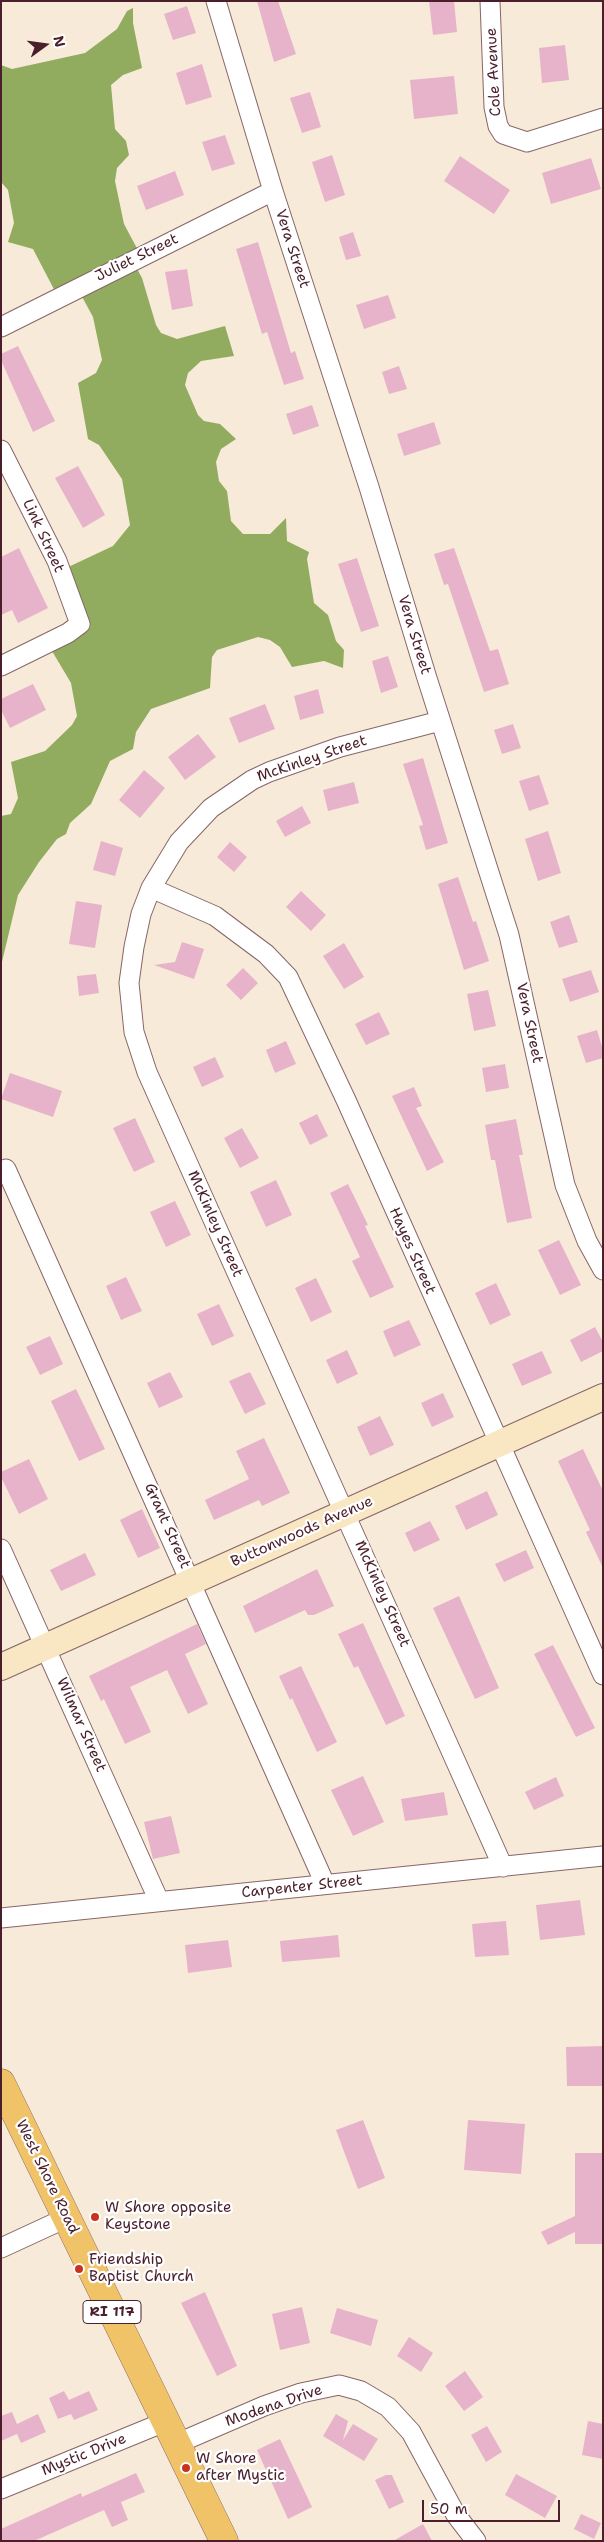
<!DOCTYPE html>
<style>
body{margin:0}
#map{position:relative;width:604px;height:2542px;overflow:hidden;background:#f8ead8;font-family:"Shantell Sans",sans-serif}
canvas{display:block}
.frame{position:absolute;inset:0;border:2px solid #4a1f2b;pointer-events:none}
.north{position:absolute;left:20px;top:20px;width:50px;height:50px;-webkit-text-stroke:4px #fff;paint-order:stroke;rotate:76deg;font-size:14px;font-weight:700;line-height:20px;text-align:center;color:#4a1f2b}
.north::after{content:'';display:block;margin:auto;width:18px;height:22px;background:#4a1f2b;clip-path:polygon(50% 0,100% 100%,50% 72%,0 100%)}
.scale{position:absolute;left:422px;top:2500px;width:138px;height:22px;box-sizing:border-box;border:2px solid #4a1f2b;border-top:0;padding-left:6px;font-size:15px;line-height:18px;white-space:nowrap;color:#4a1f2b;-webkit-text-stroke:4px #fff;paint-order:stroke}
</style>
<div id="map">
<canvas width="604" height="2542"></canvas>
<div class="frame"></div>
<div class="north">N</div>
<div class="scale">50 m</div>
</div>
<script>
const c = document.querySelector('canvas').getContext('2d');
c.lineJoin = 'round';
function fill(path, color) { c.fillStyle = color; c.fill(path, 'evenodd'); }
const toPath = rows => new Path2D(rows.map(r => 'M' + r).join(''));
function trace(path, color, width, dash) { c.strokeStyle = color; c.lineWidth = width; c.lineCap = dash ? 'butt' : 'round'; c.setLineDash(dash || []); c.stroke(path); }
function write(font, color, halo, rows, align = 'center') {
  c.font = font + ' "Shantell Sans",sans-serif'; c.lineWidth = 4.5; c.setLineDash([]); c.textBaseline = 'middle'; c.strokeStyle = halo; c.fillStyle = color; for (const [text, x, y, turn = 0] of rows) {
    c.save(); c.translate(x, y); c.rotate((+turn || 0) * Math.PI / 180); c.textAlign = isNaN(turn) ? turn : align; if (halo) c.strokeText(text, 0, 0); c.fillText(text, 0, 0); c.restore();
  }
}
fill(toPath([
 [133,8,133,23,142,68,123,75,111,85,115,129,126,141,129,155,117,168,115,181,124,224,140,254,135,265,142,278,156,325,161,333,177,339,225,326,234,356,201,361,188,373,185,385,198,415,204,421,220,424,236,439,221,449,216,462,219,481,227,491,231,521,243,534,270,534,286,518,287,541,309,552,307,559,314,603,328,615,336,641,344,650,343,668,324,661,292,667,280,647,270,640,258,637,217,650,212,657,210,688,151,709,136,732,133,749,110,761,91,804,70,823,66,834,57,839,39,862,18,895,1,966,1,816,11,814,18,798,11,762,45,751,72,725,77,716,71,683,49,646,78,627,64,569,113,546,130,525,122,479,99,445,88,439,78,383,96,373,102,360,93,317,80,293,58,297,33,249,8,242,14,223,8,190,1,182,1,65,12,69,85,53,117,29,127,11]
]), '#91ac5f');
fill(toPath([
 [257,1,278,1,296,54,274,62],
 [429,1,454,1,457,32,433,35],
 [187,6,196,33,173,40,164,14],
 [565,45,569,80,542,83,539,48],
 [202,64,212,97,186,105,176,73],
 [454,76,458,114,414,119,410,80],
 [310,92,321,127,302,133,290,98],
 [225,135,235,164,212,171,202,142],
 [332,155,345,195,325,202,312,162],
 [460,156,510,190,494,214,444,181],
 [591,158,601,189,551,204,542,173],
 [175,171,184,195,146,210,137,186],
 [353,232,361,256,346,260,339,237],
 [258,242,291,353,295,351,304,379,284,385,267,332,262,334,236,249],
 [187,269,193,306,172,310,165,272],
 [388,295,396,318,364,329,356,305],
 [18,346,55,421,33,432,1,360,1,354],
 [399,366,407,389,389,394,382,372],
 [312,405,319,426,293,435,286,414],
 [434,422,441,444,404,456,397,434],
 [78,466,105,515,83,528,55,478],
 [19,548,48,608,18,623,12,610,1,615,1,557],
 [454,548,490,651,498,649,509,684,484,692,448,584,444,585,434,554],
 [357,558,379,626,361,632,338,564],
 [388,656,398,687,381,693,372,661],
 [33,684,46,710,10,728,1,710,1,699],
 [318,689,324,713,300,720,294,696],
 [265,704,275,729,239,743,229,718],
 [513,724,521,748,502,754,494,730],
 [198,734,216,757,185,780,168,757],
 [423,758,448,843,426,850,419,826,423,825,403,764],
 [144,770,165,788,140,818,119,800],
 [539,775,549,804,529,811,519,781],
 [354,782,359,803,328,811,323,790],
 [302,806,311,823,285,837,276,821],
 [548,831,561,873,538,881,525,839],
 [101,841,123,848,115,876,93,870],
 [230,842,247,857,234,872,217,857],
 [458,877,473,922,476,921,489,961,464,970,438,884],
 [301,891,326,915,311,931,286,907],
 [76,901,102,905,95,948,69,944],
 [569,915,578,942,559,948,550,922],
 [182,942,204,949,194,979,154,965,175,962],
 [344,943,364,977,344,989,323,956],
 [243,968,258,983,241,1000,226,985],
 [591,970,599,992,570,1002,562,979],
 [96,974,99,993,79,996,77,976],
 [488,990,496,1026,474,1031,467,994],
 [379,1012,390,1034,366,1045,355,1024],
 [597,1030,603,1050,603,1058,586,1063,577,1036],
 [286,1041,296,1064,275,1073,266,1050],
 [215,1057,224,1077,202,1087,193,1067],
 [505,1064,509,1088,486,1092,482,1068],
 [10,1073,62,1091,53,1117,1,1099],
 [414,1087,422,1106,416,1108,444,1162,427,1171,392,1096],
 [317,1114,328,1136,310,1145,299,1123],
 [135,1118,155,1162,134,1172,113,1128],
 [516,1119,523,1155,519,1155,532,1218,507,1223,495,1160,491,1160,485,1125],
 [242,1128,259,1158,240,1168,224,1138],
 [276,1180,292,1215,266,1227,250,1192],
 [348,1184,368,1225,365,1226,394,1287,370,1298,352,1261,360,1257,330,1193],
 [175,1201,191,1235,166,1247,150,1212],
 [559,1240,581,1285,560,1295,538,1250],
 [126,1277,142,1311,121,1320,106,1286],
 [316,1278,332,1312,311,1322,295,1288],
 [496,1283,511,1315,490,1325,475,1293],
 [219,1304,234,1336,212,1346,197,1314],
 [409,1320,421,1345,394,1357,383,1331],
 [595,1327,603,1342,603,1351,581,1362,570,1340],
 [50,1336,63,1364,40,1375,26,1347],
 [347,1350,358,1374,337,1384,326,1360],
 [542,1351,552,1373,522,1386,512,1364],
 [170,1372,183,1397,159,1408,147,1383],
 [250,1372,266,1404,245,1414,229,1381],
 [76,1389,105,1449,79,1461,51,1401],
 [443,1393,454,1417,432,1427,421,1403],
 [380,1416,394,1445,370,1456,357,1427],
 [264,1438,290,1493,262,1506,259,1500,214,1520,205,1500,249,1479,236,1451],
 [583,1449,603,1491,603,1568,586,1532,590,1530,558,1461],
 [29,1459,48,1499,19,1514,1,1477,1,1472],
 [487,1491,498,1515,466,1530,455,1506],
 [142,1509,160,1548,138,1558,120,1520],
 [430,1521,440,1540,414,1552,405,1533],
 [526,1550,534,1568,504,1582,495,1564],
 [85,1553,96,1575,61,1591,50,1570],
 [317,1569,334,1606,314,1615,308,1615,305,1610,255,1633,243,1606],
 [459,1596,499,1688,475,1699,433,1608],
 [363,1623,405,1716,386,1725,358,1666,354,1668,338,1634],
 [197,1624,206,1644,185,1654,208,1704,188,1714,167,1670,130,1687,151,1732,125,1744,104,1699,101,1701,89,1676],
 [553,1645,595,1728,576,1737,534,1654],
 [301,1666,337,1742,317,1752,292,1698,290,1700,279,1676],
 [363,1776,384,1822,353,1836,331,1790],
 [556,1777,564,1796,534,1810,525,1792],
 [444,1792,448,1815,405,1821,401,1799],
 [171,1816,180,1853,153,1859,144,1822],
 [580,1900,585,1935,540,1940,536,1905],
 [506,1921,509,1955,475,1957,472,1924],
 [338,1935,340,1957,282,1962,280,1941],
 [228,1940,232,1967,188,1973,185,1945],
 [603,2046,603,2086,567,2086,566,2047],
 [363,2120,385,2178,358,2189,336,2130],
 [468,2120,525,2124,521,2174,464,2170],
 [575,2153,603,2153,603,2244,575,2244,575,2232,548,2245,541,2232,575,2216],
 [205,2292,237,2366,217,2376,181,2303],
 [302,2307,310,2343,280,2350,272,2314],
 [337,2308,378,2320,371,2346,330,2333],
 [409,2337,433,2353,421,2372,397,2356],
 [465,2371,483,2397,464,2411,445,2386],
 [64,2391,69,2400,89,2391,98,2410,74,2420,71,2414,58,2419,49,2398],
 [12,2412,17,2424,38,2414,46,2432,21,2443,17,2434,1,2441,1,2416],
 [336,2414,348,2421,343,2440,353,2424,378,2439,364,2461,323,2436],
 [588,2421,603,2424,603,2459,582,2455],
 [487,2426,502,2452,486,2462,471,2435],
 [280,2439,312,2507,288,2519,257,2450],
 [136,2473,145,2492,121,2502,128,2520,112,2527,104,2510,34,2541,1,2541,1,2529,81,2493,82,2497],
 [516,2474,557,2496,545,2518,505,2495],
 [386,2475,392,2475,404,2502,389,2509,375,2480],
 [581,2514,601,2523,594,2539,574,2529],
 [423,2524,432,2541,393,2541]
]), '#e6b3cb');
const street = toPath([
 [216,1,273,191,369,487,426,675,509,935,565,1185,587,1241,603,1270],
 [490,1,494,107,498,126,503,134,527,142,603,118],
 [1,327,273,191],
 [1,450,57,561,80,624,68,633,1,666],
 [440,721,340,747,269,772,252,780,211,808,179,842,151,888,141,914,134,947,129,983,134,1032,147,1072,503,1867],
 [151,888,215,916,266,954,288,977,346,1100,603,1675],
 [6,1169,325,1884],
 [1,1549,159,1901],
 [1,1918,603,1856],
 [1,2248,66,2218],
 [176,2444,264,2406,301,2393,339,2385,361,2391,388,2407,411,2432,456,2515,476,2541],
 [1,2489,167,2421]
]);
const secondary = toPath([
 [1,1667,603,1397]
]);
const primary = toPath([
 [1,2083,224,2541]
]);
trace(street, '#876668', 21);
trace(secondary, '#876668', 28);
trace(primary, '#876668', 29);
trace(street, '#fff', 19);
trace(secondary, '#f9e7c3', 26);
trace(primary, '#f1c369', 28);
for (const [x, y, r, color] of [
 [95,2217,5,"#c8321e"],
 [79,2269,5,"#c8321e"],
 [186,2468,5,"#c8321e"]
]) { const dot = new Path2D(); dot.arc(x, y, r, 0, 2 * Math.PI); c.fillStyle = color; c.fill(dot); trace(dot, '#fff', 2); }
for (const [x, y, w] of [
 [112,2312,58]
]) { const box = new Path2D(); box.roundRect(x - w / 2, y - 11.5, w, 23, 4); c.fillStyle = '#fff'; c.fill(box); trace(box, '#4a1f2b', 1); }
write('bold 14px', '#4a1f2b', null, [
 ["RI 117",112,2312]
]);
write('15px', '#4a1f2b', '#fff', [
 ["Cole Avenue",494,72,-93],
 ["Vera Street",292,249,72],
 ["Juliet Street",137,258,-26],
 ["Link Street",43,536,65],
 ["Vera Street",414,635,73],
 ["McKinley Street",312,759,-19],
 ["Vera Street",529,1023,78],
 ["McKinley Street",215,1224,66],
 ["Hayes Street",412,1251,66],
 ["Grant Street",167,1526,66],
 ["Buttonwoods Avenue",302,1532,-24],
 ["McKinley Street",382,1594,66],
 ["Wilmar Street",81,1725,66],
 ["Carpenter Street",302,1887,-6],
 ["West Shore Road",47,2177,64],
 ["Modena Drive",274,2406,-19],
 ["Mystic Drive",84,2455,-22]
]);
write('15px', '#4a1f2b', '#fff', [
 ["W Shore opposite",105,2208],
 ["Keystone",105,2225],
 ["Friendship",89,2260],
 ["Baptist Church",89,2277],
 ["W Shore",196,2459],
 ["after Mystic",196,2476]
], 'left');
</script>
